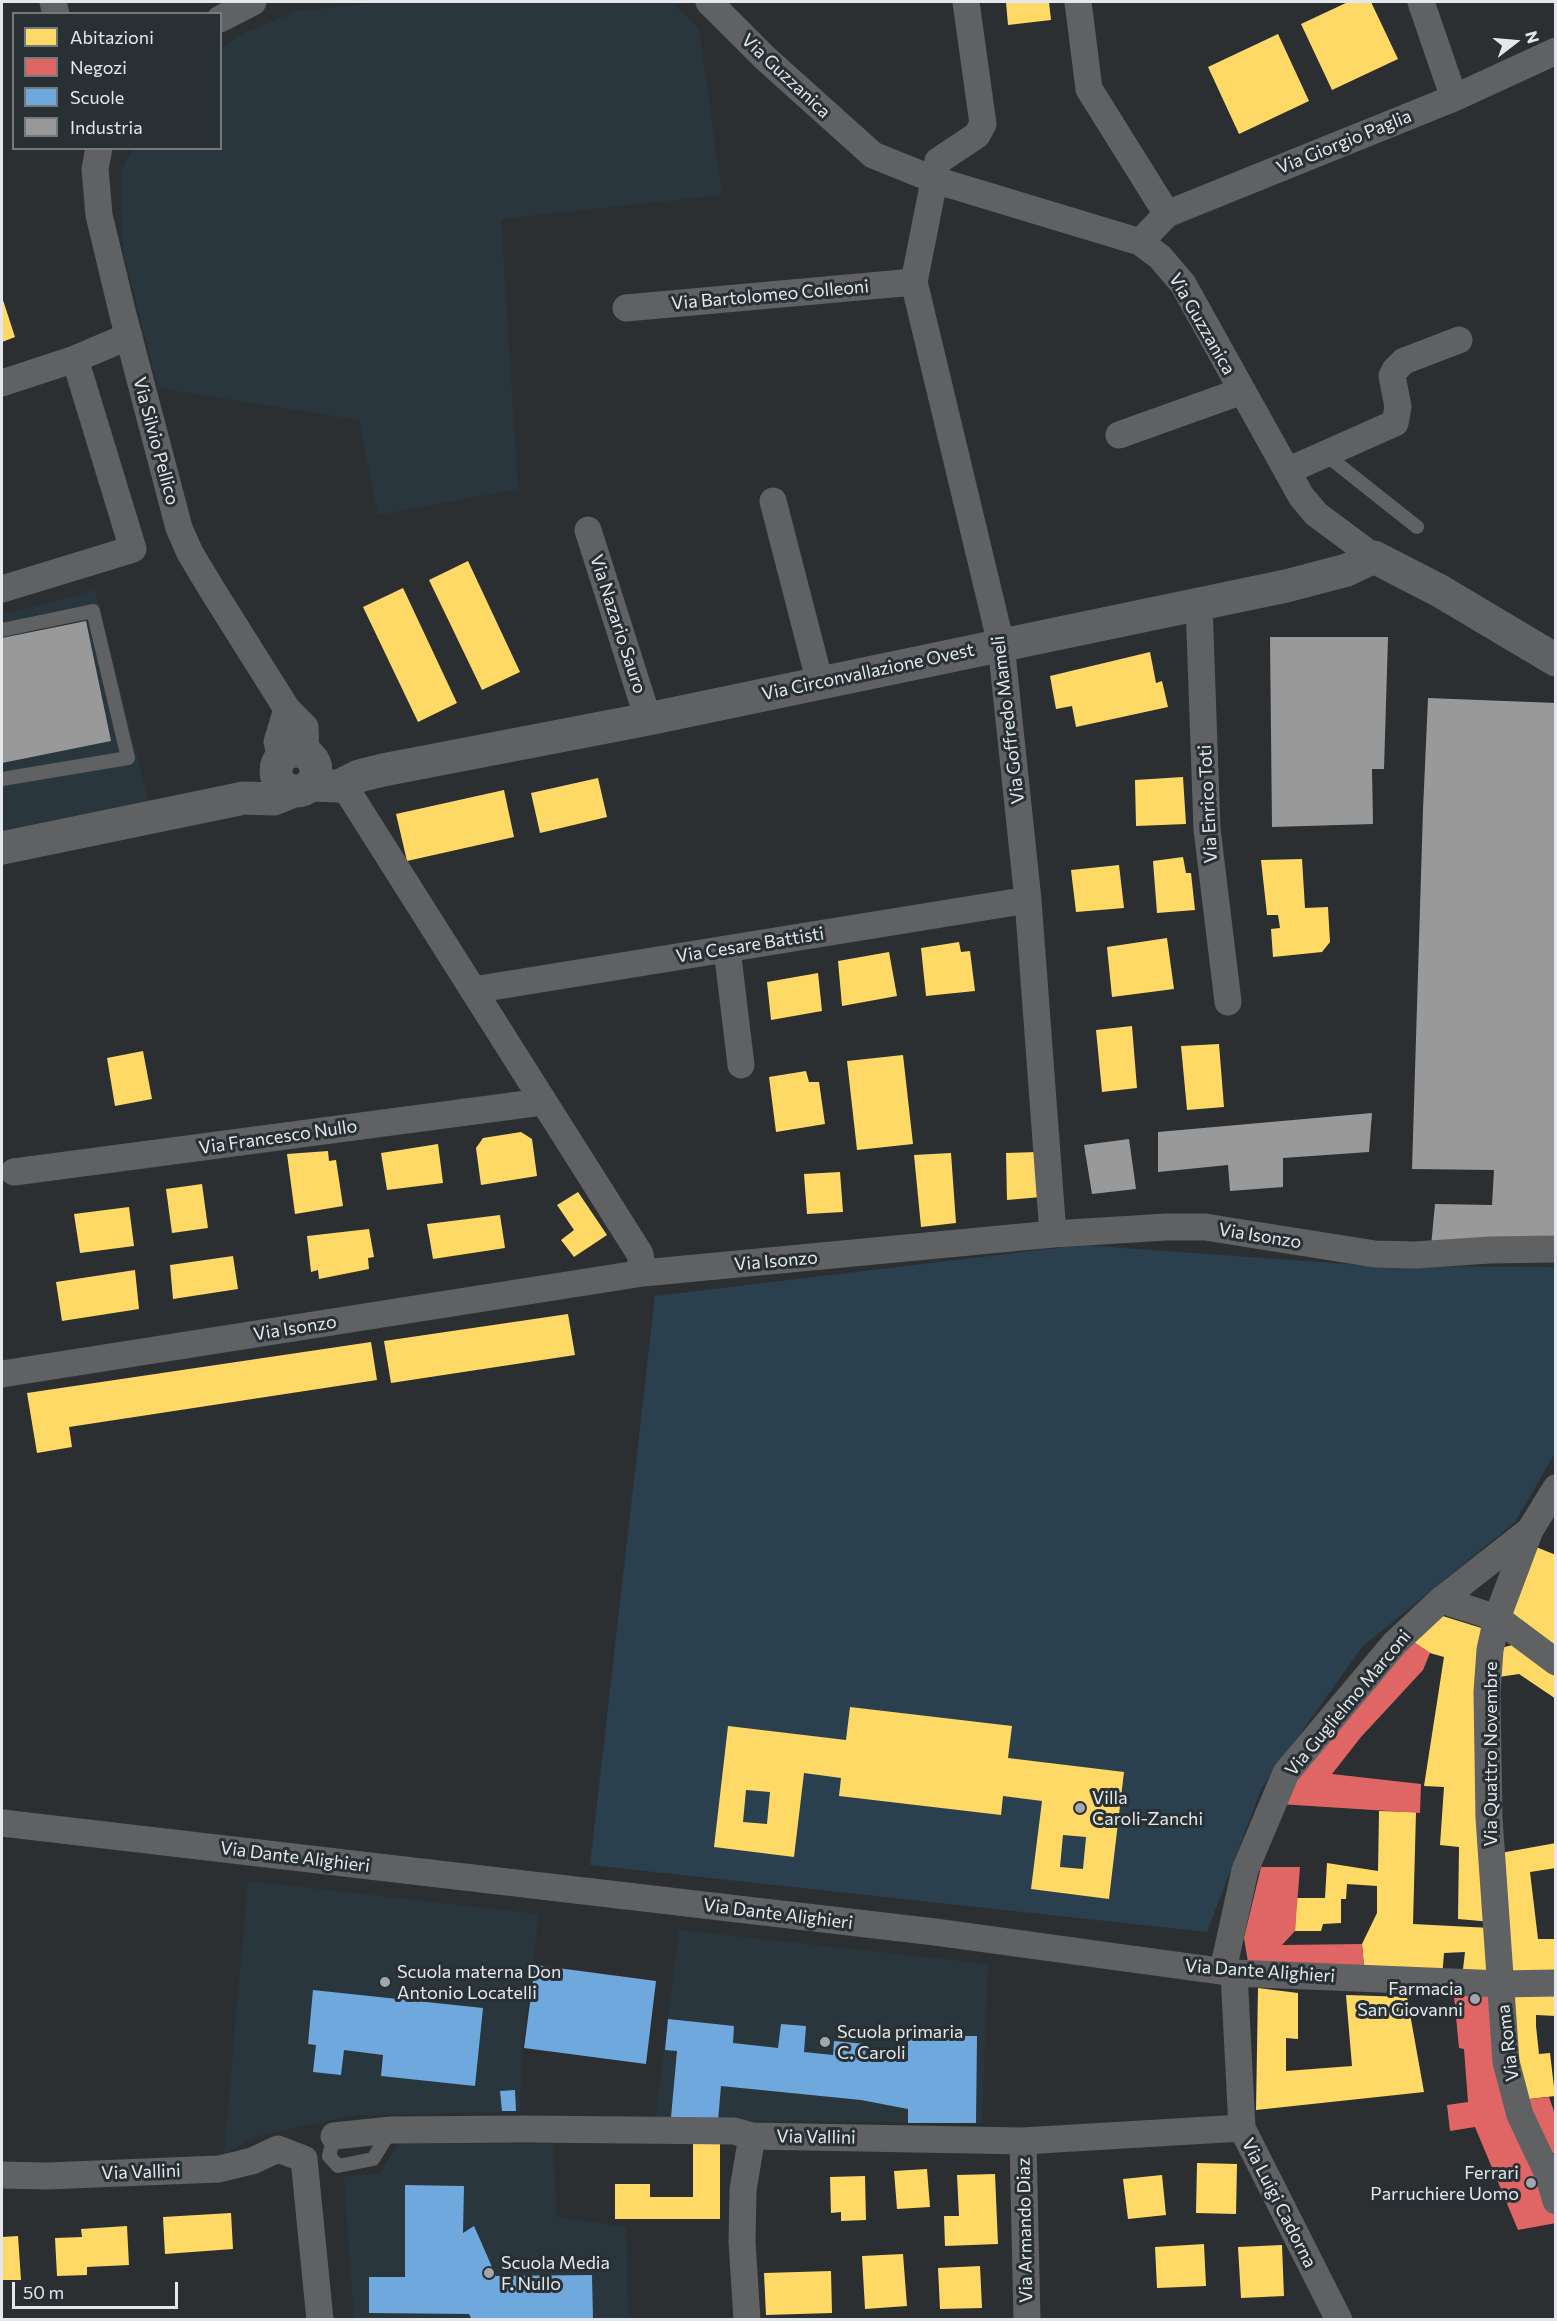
<!DOCTYPE html>
<style>
body{margin:0}
#map{position:relative;width:1557px;height:2321px;overflow:hidden;background:#2b2f31;font-family:Commissioner,sans-serif}
canvas{display:block}
.frame{position:absolute;inset:0;border:3px solid #e4e8ec;pointer-events:none}
.legend{position:absolute;left:12px;top:12px;width:210px;height:138px;box-sizing:border-box;background:#283034;border:2px solid #737a7e;margin:0;padding:8px 10px;list-style:none;font-size:18px;color:#e4e8ec}
.legend li{display:flex;align-items:center;gap:12px;height:30px}
.legend b{width:30px;border:2px solid #737a7e}
.north{position:absolute;left:1485px;top:12px;width:60px;height:60px;-webkit-text-stroke:4px #283034;paint-order:stroke;rotate:74deg;font-size:16px;font-weight:700;line-height:24px;text-align:center;color:#e4e8ec}
.north::after{content:'';display:block;margin:auto;width:21px;height:27px;background:#e4e8ec;clip-path:polygon(50% 0,100% 100%,50% 72%,0 100%)}
.scale{position:absolute;left:12px;top:2282px;width:166px;height:27px;box-sizing:border-box;border:3px solid #e4e8ec;border-top:0;padding-left:8px;font-size:18px;line-height:21px;white-space:nowrap;color:#e4e8ec;-webkit-text-stroke:4px #283034;paint-order:stroke}
</style>
<div id="map">
<canvas width="1557" height="2321"></canvas>
<div class="frame"></div>
<ul class="legend">
<li><b style="height:16px;background:#ffd966"></b>Abitazioni</li>
<li><b style="height:16px;background:#e06666"></b>Negozi</li>
<li><b style="height:16px;background:#6fa8dc"></b>Scuole</li>
<li><b style="height:16px;background:#999"></b>Industria</li>
</ul>
<div class="north">N</div>
<div class="scale">50 m</div>
</div>
<script>
const c = document.querySelector('canvas').getContext('2d');
c.lineJoin = 'round';
function fill(path, color) { c.fillStyle = color; c.fill(path, 'evenodd'); }
const toPath = rows => new Path2D(rows.map(r => 'M' + r).join(''));
function trace(path, color, width, dash) { c.strokeStyle = color; c.lineWidth = width; c.lineCap = dash ? 'butt' : 'round'; c.setLineDash(dash || []); c.stroke(path); }
function write(font, color, halo, rows, align = 'center') {
  c.font = font + ' Commissioner,sans-serif'; c.lineWidth = 6; c.setLineDash([]); c.textBaseline = 'middle'; c.strokeStyle = halo; c.fillStyle = color; for (const [text, x, y, turn = 0] of rows) {
    c.save(); c.translate(x, y); c.rotate((+turn || 0) * Math.PI / 180); c.textAlign = isNaN(turn) ? turn : align; if (halo) c.strokeText(text, 0, 0); c.fillText(text, 0, 0); c.restore();
  }
}
fill(toPath([
 [390,2,671,2,699,28,722,195,501,219,518,489,378,515,359,420,158,388,123,250,121,172,133,149,220,148,221,49,237,36,297,11],
 [95,590,150,808,2,838,2,615],
 [248,1881,539,1914,522,2049,520,2111,351,2116,258,2136,224,2154],
 [679,1930,988,1964,982,2123,655,2120],
 [398,2143,553,2144,557,2217,626,2227,628,2319,354,2319,344,2176,380,2174]
]), '#2a363e');
fill(toPath([
 [1082,1245,1374,1266,1555,1267,1555,1453,1515,1522,1363,1646,1262,1787,1207,1932,590,1865,655,1296]
]), '#2b404e');
fill(toPath([
 [1006,2,1049,2,1051,20,1008,25],
 [1348,2,1371,2,1398,59,1332,90,1301,24],
 [1278,34,1309,101,1239,134,1208,67],
 [2,297,15,337,2,342],
 [468,561,520,672,482,690,429,580],
 [403,588,457,703,418,722,363,607],
 [1150,652,1156,683,1162,681,1168,707,1076,727,1072,706,1056,709,1050,676],
 [1183,777,1186,824,1136,826,1135,780],
 [598,778,607,817,540,833,531,793],
 [504,790,514,837,407,861,396,814],
 [1183,857,1186,873,1191,873,1195,910,1157,913,1153,861],
 [1302,859,1305,908,1328,907,1330,942,1322,952,1273,957,1271,929,1280,928,1278,915,1267,915,1261,860],
 [1119,865,1124,908,1076,912,1071,870],
 [1167,938,1174,989,1112,997,1107,947],
 [959,942,961,952,970,951,975,991,926,996,921,948],
 [889,952,897,996,842,1006,838,961],
 [818,973,822,1011,771,1020,767,982],
 [1132,1026,1137,1088,1102,1092,1096,1030],
 [1219,1044,1224,1107,1187,1110,1181,1046],
 [143,1051,152,1099,115,1106,107,1058],
 [903,1055,913,1144,857,1150,847,1061],
 [806,1071,809,1082,819,1082,825,1124,776,1132,769,1077],
 [521,1132,532,1139,537,1176,481,1185,476,1148,483,1138],
 [438,1144,443,1183,387,1190,381,1153],
 [328,1151,329,1161,336,1160,343,1206,295,1214,287,1154],
 [1037,1152,1041,1197,1007,1200,1006,1153],
 [951,1153,956,1223,921,1227,914,1155],
 [840,1172,843,1212,807,1214,804,1174],
 [202,1184,208,1228,172,1233,166,1189],
 [578,1192,607,1235,574,1257,561,1240,574,1230,557,1205],
 [129,1207,134,1246,80,1253,74,1214],
 [500,1215,505,1248,433,1259,427,1224],
 [369,1229,374,1257,368,1258,369,1269,319,1279,318,1270,311,1272,307,1236],
 [233,1256,238,1289,173,1299,170,1265],
 [135,1270,139,1309,62,1321,56,1282],
 [568,1314,575,1355,391,1383,384,1341],
 [371,1342,377,1380,69,1427,72,1447,37,1453,27,1393],
 [1531,1545,1556,1555,1556,1655,1517,1626,1510,1608],
 [1433,1613,1491,1631,1492,1922,1458,1919,1459,1847,1440,1845,1444,1787,1424,1786,1444,1657,1430,1653,1409,1639],
 [1520,1643,1556,1669,1556,1699,1519,1674,1499,1677,1501,1648],
 [850,1707,1012,1726,1008,1758,1124,1772,1109,1899,1031,1889,1042,1801,1003,1796,1001,1815,839,1796,841,1778,804,1773,794,1857,714,1847,728,1726,846,1740],
 [746,1790,770,1792,767,1824,743,1822],
 [1063,1835,1086,1837,1083,1869,1060,1867],
 [1379,1811,1416,1812,1413,1924,1491,1928,1496,1979,1462,1978,1465,1952,1444,1953,1442,1978,1364,1967,1362,1944,1377,1913,1377,1886,1347,1884,1346,1899,1341,1899,1341,1923,1323,1924,1321,1931,1295,1931,1296,1898,1325,1898,1327,1863,1378,1871],
 [1556,1843,1556,1868,1530,1872,1538,1939,1556,1939,1556,1978,1509,1979,1495,1854],
 [1258,1988,1298,1993,1298,2039,1286,2038,1286,2071,1352,2066,1346,1995,1407,1997,1424,2092,1256,2110],
 [1556,1990,1556,2016,1536,2015,1536,2026,1539,2054,1550,2053,1555,2096,1521,2100,1510,1991],
 [693,2144,720,2144,720,2219,615,2219,615,2184,650,2184,650,2197,693,2197],
 [1197,2163,1237,2164,1236,2214,1196,2213],
 [927,2169,930,2207,897,2209,894,2171],
 [995,2174,998,2244,945,2246,944,2216,959,2216,957,2175],
 [1162,2175,1166,2215,1128,2219,1123,2179],
 [865,2176,866,2220,841,2221,841,2212,831,2213,830,2177],
 [231,2213,233,2249,165,2254,163,2217],
 [127,2226,129,2265,87,2267,87,2275,57,2276,55,2238,82,2237,81,2229],
 [18,2236,21,2280,2,2280,2,2237],
 [1204,2244,1206,2286,1157,2288,1155,2247],
 [1282,2245,1284,2296,1241,2298,1238,2247],
 [903,2254,907,2306,865,2309,862,2256],
 [980,2266,982,2308,940,2309,938,2268],
 [831,2271,832,2313,766,2315,764,2273]
]), '#ffd966');
fill(toPath([
 [1409,1639,1430,1653,1423,1670,1361,1737,1332,1774,1421,1784,1420,1813,1279,1804,1310,1750],
 [1261,1867,1300,1867,1295,1931,1282,1945,1362,1944,1364,1967,1249,1968,1244,1938],
 [1464,1993,1495,1994,1556,2214,1556,2223,1518,2230,1475,2127,1450,2131,1447,2105,1468,2102,1464,2049,1459,2048,1454,1996],
 [1549,2097,1556,2117,1556,2152,1546,2156,1521,2100]
]), '#e06666');
fill(toPath([
 [535,1965,656,1981,646,2064,524,2048],
 [313,1990,483,2008,475,2086,381,2076,383,2055,344,2050,341,2075,313,2072,316,2045,308,2044],
 [668,2019,734,2026,733,2043,778,2048,781,2024,806,2026,804,2052,833,2055,834,2041,866,2044,865,2060,908,2061,908,2036,977,2036,976,2123,908,2123,908,2109,861,2100,721,2086,718,2121,671,2117,677,2051,665,2050],
 [515,2090,516,2111,502,2111,500,2091],
 [405,2185,464,2186,463,2233,474,2226,496,2276,592,2275,593,2320,472,2320,469,2314,369,2313,369,2277,405,2277]
]), '#6fa8dc');
fill(toPath([
 [86,621,111,741,2,763,2,638],
 [1270,637,1388,637,1384,769,1372,769,1373,824,1272,827],
 [1428,698,1556,703,1556,1239,1431,1246,1435,1204,1492,1205,1494,1170,1412,1169,1423,810],
 [1372,1113,1369,1152,1283,1158,1283,1187,1230,1191,1228,1165,1158,1172,1158,1132],
 [1129,1139,1136,1189,1092,1194,1084,1145]
]), '#999');
trace(toPath([
 [1325,454,1417,527],
 [2,630,93,611,128,758,2,779],
 [334,2136,329,2156,338,2166,373,2159,391,2130]
]), '#5f6162', 14);
trace(toPath([
 [53,2,56,14],
 [709,2,765,58,873,155,935,180,1140,242,1160,257,1183,284,1301,496,1316,514,1374,557],
 [966,2,983,124,977,135,938,161,914,282,1001,644,1028,900,1053,1234],
 [1078,2,1089,89,1167,214],
 [1421,2,1454,98],
 [220,19,253,2],
 [99,148,95,169,99,215,122,311,179,528,190,553,211,588,287,709,305,727,306,754],
 [1140,242,1167,214,1454,98,1556,51],
 [626,308,914,282],
 [2,383,75,359,129,336],
 [1119,435,1242,391],
 [1287,471,1395,423,1398,407,1392,376,1395,370,1404,361,1459,340],
 [773,501,820,683],
 [588,530,648,719],
 [2,589,133,549,75,359],
 [1199,604,1207,829,1228,1002],
 [281,757,277,742,287,709],
 [343,784,640,1254,643,1273],
 [727,949,741,1065],
 [473,990,1028,900],
 [14,1172,542,1102],
 [2,1374,643,1273,1053,1234,1166,1227,1205,1227,1375,1254,1415,1255,1490,1250,1556,1249],
 [1530,1530,1497,1618,1490,1650,1487,1692,1489,1818,1506,2062,1520,2115,1548,2174,1556,2201],
 [1441,1600,1497,1618,1556,1662],
 [2,1823,935,1932,1234,1973,1501,1984,1556,1983],
 [1223,1970,1245,1870,1286,1773,1395,1643,1441,1600,1530,1530,1556,1488],
 [1234,1973,1242,2128,1339,2320],
 [334,2136,391,2130,525,2129,734,2131,752,2136,1023,2141,1242,2128],
 [1023,2141,1027,2320],
 [2,2175,47,2176,219,2169,252,2161,278,2149,304,2159,320,2320],
 [747,2320,742,2242,743,2190,752,2136]
]), '#5f6162', 27);
trace(toPath([
 '276 771a20 20 0 1 1 40 0a20 20 0 1 1-40 0Z',
 [310,785,339,786,359,776,383,770,648,719,1286,586,1347,570,1374,557,1440,591,1556,660],
 [2,848,244,798,274,799,294,791]
]), '#5f6162', 33);
for (const [x, y, r, color] of [
 [1080,1808,6,"#a3a7ab"],
 [385,1982,6,"#a3a7ab"],
 [1475,1999,6,"#a3a7ab"],
 [825,2042,6,"#a3a7ab"],
 [1531,2183,6,"#a3a7ab"],
 [489,2273,6,"#a3a7ab"]
]) { const dot = new Path2D(); dot.arc(x, y, r, 0, 2 * Math.PI); c.fillStyle = color; c.fill(dot); trace(dot, '#283034', 2); }
write('18px', '#e4e8ec', '#283034', [
 ["Via Guzzanica",786,76,43],
 ["Via Giorgio Paglia",1344,142,-22],
 ["Via Bartolomeo Colleoni",770,295,-5],
 ["Via Guzzanica",1202,324,60],
 ["Via Silvio Pellico",156,441,75],
 ["Via Nazario Sauro",618,624,72],
 ["Via Circonvallazione Ovest",868,672,-12],
 ["Via Goffredo Mameli",1008,720,-97],
 ["Via Enrico Toti",1208,804,-93],
 ["Via Cesare Battisti",750,945,-9],
 ["Via Francesco Nullo",278,1137,-8],
 ["Via Isonzo",1260,1236,9],
 ["Via Isonzo",776,1261,-5],
 ["Via Isonzo",295,1328,-9],
 ["Via Guglielmo Marconi",1348,1703,-50],
 ["Via Quattro Novembre",1491,1754,-90],
 ["Via Dante Alighieri",295,1857,7],
 ["Via Dante Alighieri",778,1914,7],
 ["Via Dante Alighieri",1260,1971,4],
 ["Via Roma",1508,2043,-97],
 ["Via Vallini",816,2137,1],
 ["Via Vallini",141,2172,-2],
 ["Via Luigi Cadorna",1279,2203,63],
 ["Via Armando Diaz",1025,2230,-91]
]);
write('18px', '#e4e8ec', '#283034', [
 ["Villa",1092,1798],
 ["Caroli-Zanchi",1092,1819],
 ["Scuola materna Don",397,1972],
 ["Antonio Locatelli",397,1993],
 ["Farmacia",1463,1989,"right"],
 ["San Giovanni",1463,2010,"right"],
 ["Scuola primaria",837,2032],
 ["C. Caroli",837,2053],
 ["Ferrari",1519,2173,"right"],
 ["Parruchiere Uomo",1519,2194,"right"],
 ["Scuola Media",501,2263],
 ["F. Nullo",501,2284]
], 'left');
</script>
